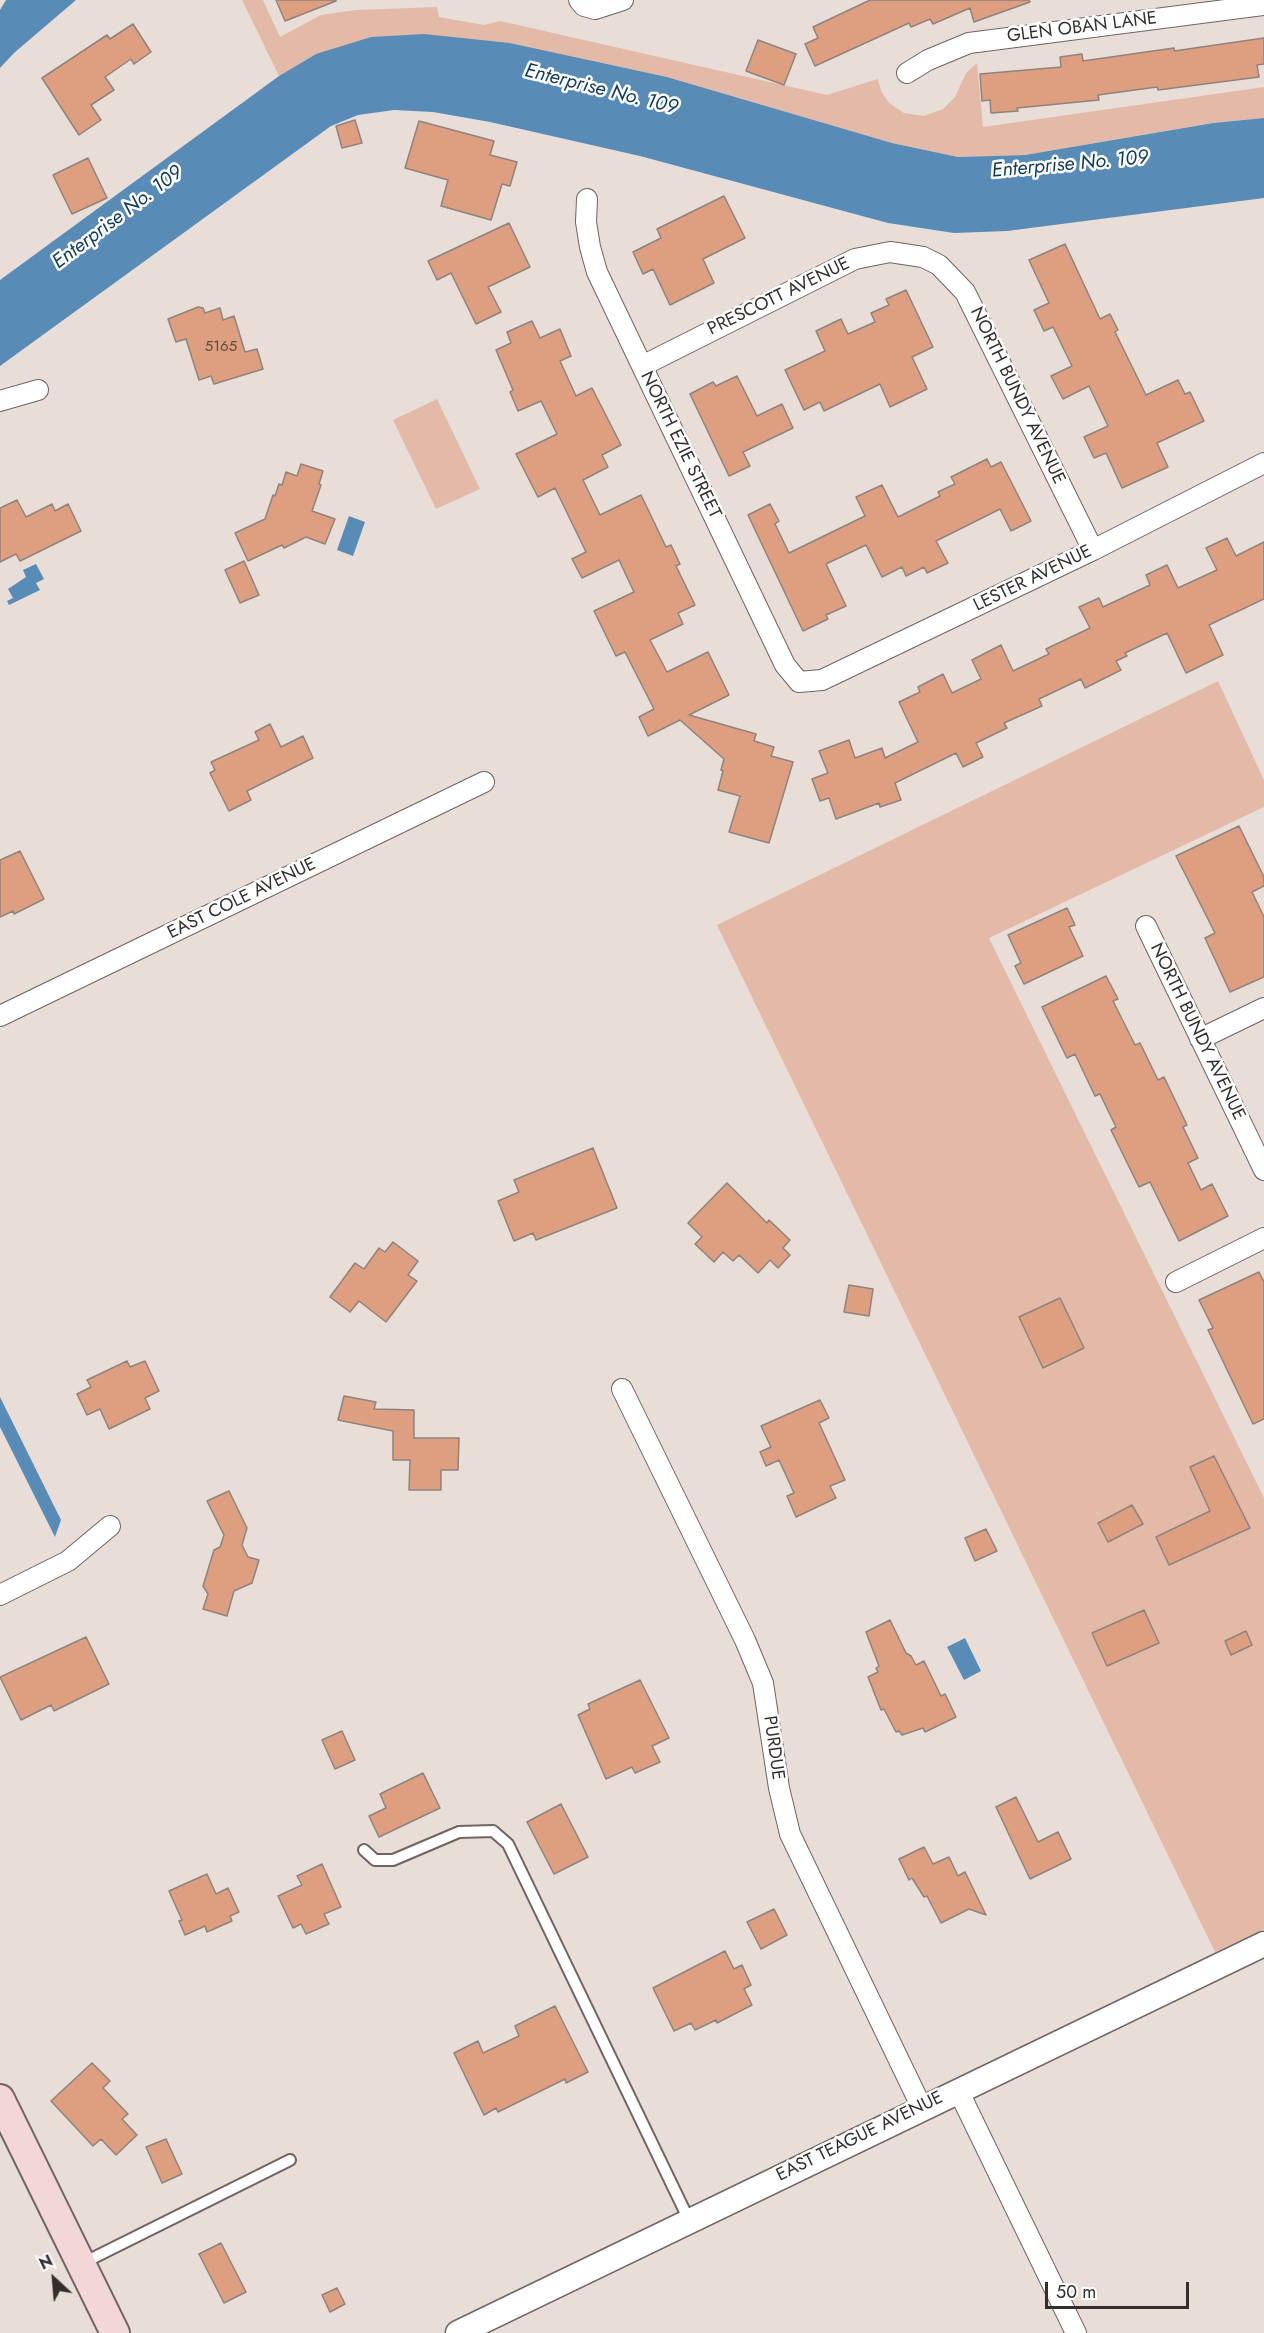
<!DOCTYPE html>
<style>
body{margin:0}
#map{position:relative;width:1264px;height:2333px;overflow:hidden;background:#e9ddd7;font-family:Jost,sans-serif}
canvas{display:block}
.north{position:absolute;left:24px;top:2249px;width:60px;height:60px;-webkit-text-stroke:4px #fff;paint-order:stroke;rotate:334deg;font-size:16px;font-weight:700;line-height:24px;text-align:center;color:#342f2d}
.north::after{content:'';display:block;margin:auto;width:21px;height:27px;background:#342f2d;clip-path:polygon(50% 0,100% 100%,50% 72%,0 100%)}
.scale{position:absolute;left:1045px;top:2282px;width:144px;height:27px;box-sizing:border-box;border:3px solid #342f2d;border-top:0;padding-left:8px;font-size:18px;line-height:21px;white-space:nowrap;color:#342f2d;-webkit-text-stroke:4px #fff;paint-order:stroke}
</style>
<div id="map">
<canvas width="1264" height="2333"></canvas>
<div class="north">N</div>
<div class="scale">50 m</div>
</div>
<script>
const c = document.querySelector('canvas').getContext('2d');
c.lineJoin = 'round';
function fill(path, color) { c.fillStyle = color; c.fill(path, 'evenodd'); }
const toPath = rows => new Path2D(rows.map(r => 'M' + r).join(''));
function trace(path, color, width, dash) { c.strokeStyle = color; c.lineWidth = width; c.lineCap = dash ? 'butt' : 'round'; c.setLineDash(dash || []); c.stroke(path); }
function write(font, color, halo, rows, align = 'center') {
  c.font = font + ' Jost,sans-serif'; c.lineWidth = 5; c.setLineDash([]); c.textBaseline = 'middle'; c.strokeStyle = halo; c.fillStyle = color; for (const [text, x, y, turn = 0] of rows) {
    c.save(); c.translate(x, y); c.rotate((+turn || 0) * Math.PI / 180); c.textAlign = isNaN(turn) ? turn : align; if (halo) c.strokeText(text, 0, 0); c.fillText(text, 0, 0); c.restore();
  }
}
fill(toPath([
 [242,0,263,0,280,37,321,15,356,10,437,7,439,17,484,25,500,21,827,95,878,79,881,91,889,103,904,113,924,116,943,109,955,97,966,73,977,63,983,127,1264,87,1264,118,1212,123,1025,155,958,157,892,143,667,77,510,43,316,54,279,76],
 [437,399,480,489,436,509,393,420],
 [1218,681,1264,780,1264,807,989,938,1264,1498,1264,1929,1215,1952,717,925]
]), '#e3baa7');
fill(toPath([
 [6,0,76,0,14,53,0,68,0,10],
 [424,34,510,43,667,77,892,143,958,157,1025,155,1213,123,1264,118,1264,198,1007,231,954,233,888,223,640,156,490,122,433,112,394,110,358,115,331,126,0,366,0,280,279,76,316,54,371,37],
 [349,516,365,522,353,556,337,550],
 [36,564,44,579,36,583,40,590,9,605,7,601,13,598,8,589,26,577,23,570],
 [0,1397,61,1520,55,1537,0,1427],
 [965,1638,981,1671,964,1680,947,1647]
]), '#588cb7');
const building = toPath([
 [276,0,336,0,336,1,285,21,276,0],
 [870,0,1029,0,1030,2,974,22,970,8,933,24,930,19,911,27,909,23,815,66,805,44,818,38,813,27,870,0],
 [133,24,151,52,134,64,131,59,105,77,114,90,91,105,101,120,79,135,42,78,107,35,110,39,133,24],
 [1264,38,1264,64,1257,65,1259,77,1158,90,1157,87,1098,95,1099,100,1017,108,1018,111,991,113,990,100,982,101,980,74,1061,67,1060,57,1082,54,1083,61,1174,48,1174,51,1264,38],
 [758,40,796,54,784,85,746,71,758,40],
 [355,120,362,143,342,148,336,126,355,120],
 [419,121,494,141,490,155,517,162,510,186,502,184,491,220,441,206,448,180,405,168,419,121],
 [88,158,107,198,72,214,53,175,88,158],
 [724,196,745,238,703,259,714,283,670,305,653,269,643,274,633,252,661,238,657,229,724,196],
 [509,223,530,267,488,287,501,312,476,324,451,273,437,280,428,261,509,223],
 [1065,244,1100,319,1110,314,1118,330,1115,332,1146,395,1178,380,1185,394,1190,392,1204,421,1157,443,1168,467,1122,488,1106,453,1094,458,1084,437,1108,426,1089,386,1063,399,1051,376,1072,366,1053,327,1044,331,1034,310,1049,303,1029,260,1065,244],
 [906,290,933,347,912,357,927,389,890,407,880,384,824,411,820,402,804,410,785,370,825,351,816,331,841,319,848,334,875,322,871,313,889,305,886,299,906,290],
 [198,307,203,308,205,313,220,308,223,320,234,316,245,352,257,349,263,369,214,384,211,376,199,380,186,339,176,342,168,319,198,307],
 [532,321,540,338,560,329,571,356,560,361,576,396,592,388,621,445,602,455,608,467,583,480,600,515,641,495,666,547,671,545,680,564,676,566,695,605,678,613,683,624,650,640,667,672,708,652,729,695,689,715,756,734,754,741,774,747,771,756,793,762,769,843,729,832,740,796,718,790,723,771,721,770,724,759,680,720,648,736,639,717,654,709,625,652,616,656,594,611,634,592,619,560,582,578,572,559,586,552,555,488,538,497,516,454,557,434,541,401,518,411,510,392,513,390,496,350,511,343,507,332,532,321],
 [737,376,757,416,782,404,793,428,743,452,750,466,729,476,690,394,713,382,716,386,737,376],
 [987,459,991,467,1001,462,1031,521,1011,531,1000,509,936,541,948,563,927,573,924,567,906,576,902,567,882,577,866,545,826,564,846,606,826,615,828,619,803,631,748,515,770,504,779,521,775,524,789,553,865,516,856,497,882,485,898,517,940,496,938,492,955,484,951,477,987,459],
 [301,464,323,471,319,484,321,485,312,511,335,519,325,544,306,537,284,548,282,545,248,561,235,533,265,519,273,495,275,496,279,484,282,485,286,472,297,476,301,464],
 [17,500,26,517,52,504,55,511,68,504,81,531,20,561,16,554,0,562,0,508,17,500],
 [1227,538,1236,556,1264,542,1264,599,1209,625,1223,655,1186,673,1167,633,1125,653,1127,656,1116,661,1121,670,1085,688,1081,679,1039,699,1042,706,1004,723,1007,728,976,743,983,757,963,767,956,753,895,783,901,800,880,807,879,803,836,819,829,798,820,801,812,779,828,773,819,751,849,740,855,758,882,748,885,758,918,742,899,702,920,692,918,687,943,674,952,693,981,679,972,660,1001,645,1013,671,1049,654,1046,649,1090,628,1079,607,1099,598,1103,607,1150,585,1146,575,1167,565,1178,588,1217,570,1206,548,1227,538],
 [244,561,259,595,240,603,225,570,244,561],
 [270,724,281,747,303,736,313,758,247,791,251,800,229,811,210,773,215,770,211,762,259,740,255,732,270,724],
 [1239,826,1264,877,1264,886,1252,892,1264,917,1264,977,1230,992,1205,938,1215,933,1176,856,1239,826],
 [20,851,44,899,14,914,13,911,0,917,0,860,20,851],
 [1067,908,1075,925,1069,927,1083,956,1024,984,1015,966,1021,963,1008,935,1067,908],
 [1106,976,1118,999,1113,1001,1135,1045,1140,1043,1158,1080,1164,1077,1187,1125,1183,1127,1198,1158,1188,1163,1201,1190,1212,1184,1228,1216,1179,1241,1150,1182,1139,1187,1111,1130,1116,1127,1100,1094,1095,1096,1075,1054,1067,1058,1042,1007,1106,976],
 [593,1148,617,1208,536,1240,533,1233,514,1241,498,1201,519,1192,514,1180,593,1148],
 [727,1183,767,1223,769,1220,790,1240,783,1248,790,1255,778,1268,770,1260,758,1273,739,1255,733,1261,723,1252,714,1262,695,1244,702,1237,688,1223,727,1183],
 [393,1242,418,1261,408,1275,417,1281,386,1322,359,1301,350,1312,330,1297,355,1263,364,1269,379,1248,385,1252,393,1242],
 [1259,1272,1264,1282,1264,1419,1253,1424,1208,1330,1213,1328,1199,1300,1259,1272],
 [849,1285,873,1289,869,1316,844,1312,849,1285],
 [1060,1298,1084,1348,1043,1368,1019,1317,1060,1298],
 [127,1361,130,1367,145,1361,159,1391,145,1398,150,1409,109,1429,100,1409,87,1415,77,1394,91,1387,87,1380,127,1361],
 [344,1396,376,1402,374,1409,414,1410,414,1438,459,1438,458,1470,441,1470,441,1490,409,1490,410,1460,393,1460,393,1431,338,1420,344,1396],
 [820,1400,829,1418,819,1423,845,1480,830,1486,836,1498,796,1517,787,1496,794,1493,779,1460,766,1466,760,1452,771,1447,761,1426,820,1400],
 [1214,1456,1250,1528,1169,1565,1156,1537,1210,1511,1190,1467,1214,1456],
 [229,1491,247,1528,242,1545,248,1557,259,1560,252,1583,234,1591,227,1616,203,1609,208,1594,203,1586,214,1550,220,1547,224,1535,207,1501,229,1491],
 [1132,1505,1143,1524,1108,1542,1098,1523,1132,1505],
 [986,1529,997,1551,975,1561,965,1538,986,1529],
 [1144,1610,1159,1643,1107,1666,1092,1633,1144,1610],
 [890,1620,906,1653,911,1656,916,1665,924,1661,941,1696,945,1694,956,1717,925,1732,923,1728,902,1735,899,1731,896,1732,884,1709,881,1710,868,1677,878,1672,876,1668,879,1666,866,1632,890,1620],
 [1246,1631,1252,1645,1231,1655,1225,1641,1246,1631],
 [86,1637,109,1684,54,1711,51,1705,21,1720,0,1677,86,1637],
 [640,1680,669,1738,652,1746,660,1762,635,1773,632,1767,606,1779,578,1715,590,1709,588,1704,640,1680],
 [342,1731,355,1760,335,1769,322,1740,342,1731],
 [423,1773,440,1808,379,1837,369,1816,386,1808,380,1794,423,1773],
 [1016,1797,1038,1842,1058,1832,1071,1859,1030,1879,996,1807,1016,1797],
 [561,1804,588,1857,554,1874,527,1822,561,1804],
 [924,1847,933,1864,949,1857,958,1876,965,1872,986,1915,969,1909,941,1923,927,1896,924,1897,912,1878,909,1880,899,1859,924,1847],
 [322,1864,341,1907,324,1914,329,1924,306,1934,301,1924,293,1928,278,1896,302,1885,297,1876,322,1864],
 [207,1874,216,1894,228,1888,239,1912,230,1916,232,1921,207,1932,205,1926,185,1935,179,1921,182,1920,169,1891,207,1874],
 [774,1909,787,1935,761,1949,747,1922,774,1909],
 [725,1951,734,1969,742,1965,751,1985,744,1989,752,2005,717,2023,716,2020,695,2030,691,2023,674,2031,653,1988,725,1951],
 [555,2006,588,2072,566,2083,565,2079,498,2112,496,2108,484,2115,454,2053,478,2041,483,2053,519,2036,515,2026,555,2006],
 [92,2063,110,2081,103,2088,128,2114,122,2119,137,2135,116,2155,101,2139,93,2146,51,2101,92,2063],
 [166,2139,182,2174,162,2183,146,2147,166,2139],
 [221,2243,246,2292,224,2303,199,2254,221,2243],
 [337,2288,345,2304,330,2312,322,2295,337,2288]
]);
fill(building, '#de9f81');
trace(building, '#8e837e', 1.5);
const service = toPath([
 [364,1850,375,1860,393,1860,459,1832,493,1831,508,1844,689,2220],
 [81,2264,290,2160]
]);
const minor = toPath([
 [579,0,584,6,595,9,623,0],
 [907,73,928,60,969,43,1264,5],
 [587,199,586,222,590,247,597,272,785,665,799,682,822,680,1093,550,1264,463],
 [642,366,855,259,890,252,923,257,939,265,965,292,1093,550],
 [0,401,38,390],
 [1146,926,1264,1170],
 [0,1016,484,782],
 [1200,1039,1264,1008],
 [1176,1282,1264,1238],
 [622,1389,745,1640,763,1683,779,1788,790,1834,922,2108],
 [0,1595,68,1561,110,1526],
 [958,2090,1076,2333]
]);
const tertiary = toPath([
 [458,2333,1264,1944]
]);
const secondary = toPath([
 [0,2099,115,2333]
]);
trace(service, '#6f6460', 14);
trace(minor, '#6f6460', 22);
trace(tertiary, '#6f6460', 27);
trace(secondary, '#6f6460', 32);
trace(service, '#fff', 10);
trace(minor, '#fff', 20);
trace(tertiary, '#fff', 24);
trace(secondary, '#f2d7d6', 28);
write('15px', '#5e4b42', null, [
 ["5165",221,347]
]);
write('18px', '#342f2d', '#fff', [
 ["GLEN OBAN LANE",1082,28,-7],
 ["PRESCOTT AVENUE",779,297,-26],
 ["NORTH BUNDY AVENUE",1017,396,64],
 ["NORTH EZIE STREET",680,445,64],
 ["LESTER AVENUE",1033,579,-26],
 ["EAST COLE AVENUE",242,899,-26],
 ["NORTH BUNDY AVENUE",1197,1032,64],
 ["PURDUE",773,1748,82],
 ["EAST TEAGUE AVENUE",860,2137,-26]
]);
write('italic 20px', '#123b59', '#fff', [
 ["Enterprise No. 109",601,90,14],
 ["Enterprise No. 109",1070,165,-5],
 ["Enterprise No. 109",118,218,-37]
]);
</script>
